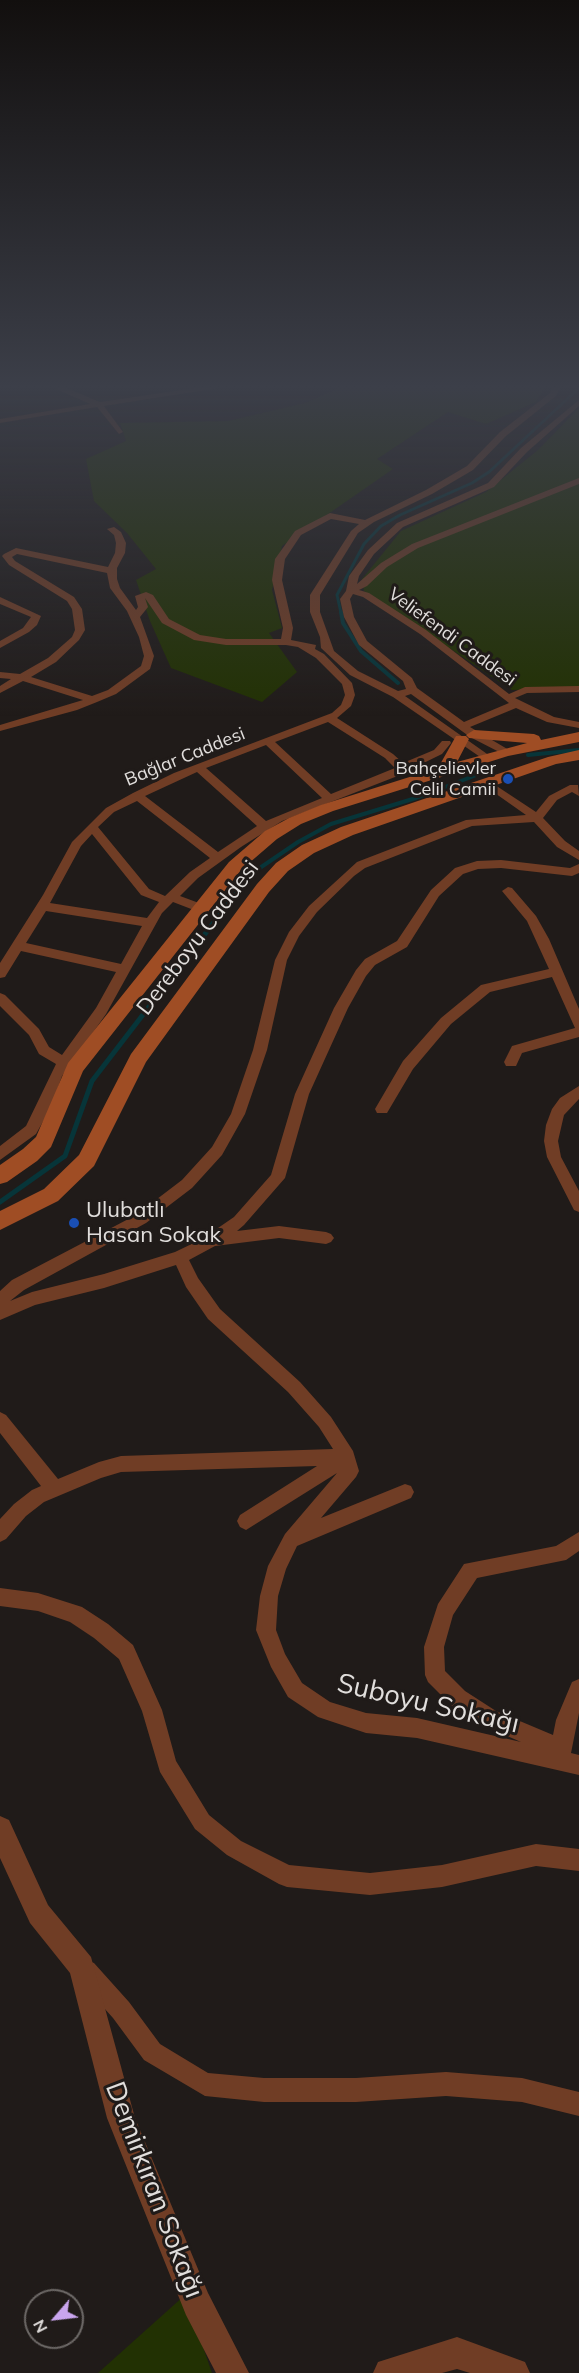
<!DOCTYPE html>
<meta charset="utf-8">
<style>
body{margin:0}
#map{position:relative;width:579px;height:2373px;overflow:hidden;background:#201b19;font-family:Mulish,sans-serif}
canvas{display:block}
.north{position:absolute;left:24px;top:2289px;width:60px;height:60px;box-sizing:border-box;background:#201b19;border:2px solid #6d6967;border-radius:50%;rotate:242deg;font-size:16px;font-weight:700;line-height:24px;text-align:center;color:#e1dedc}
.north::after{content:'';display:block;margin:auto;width:21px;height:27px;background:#c9a5ee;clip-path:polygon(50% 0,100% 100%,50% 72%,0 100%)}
</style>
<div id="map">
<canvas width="579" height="2373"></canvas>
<div class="north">N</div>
</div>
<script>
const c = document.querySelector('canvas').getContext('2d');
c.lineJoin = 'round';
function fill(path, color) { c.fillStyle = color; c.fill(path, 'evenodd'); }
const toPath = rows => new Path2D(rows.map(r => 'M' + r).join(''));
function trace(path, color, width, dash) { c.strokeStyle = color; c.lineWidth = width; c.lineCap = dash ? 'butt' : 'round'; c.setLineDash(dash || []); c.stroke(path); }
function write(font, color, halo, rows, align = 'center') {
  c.font = font + ' Mulish,sans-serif'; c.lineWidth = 6; c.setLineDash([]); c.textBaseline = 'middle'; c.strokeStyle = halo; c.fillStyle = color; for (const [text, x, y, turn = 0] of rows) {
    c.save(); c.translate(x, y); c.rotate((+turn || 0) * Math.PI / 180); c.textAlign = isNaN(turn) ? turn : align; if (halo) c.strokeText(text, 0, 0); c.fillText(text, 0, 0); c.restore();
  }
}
fill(toPath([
 [338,384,540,384,544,388,536,402,486,424,448,412,377,459,393,469,282,546,272,590,282,628,269,633,297,672,262,702,171,668,150,621,136,580,156,569,127,533,94,501,86,459,126,441,120,423,228,421,305,403,337,389],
 [579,408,579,688,512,690,364,591,362,579,401,531,486,492,538,450],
 [185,2295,212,2373,98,2373]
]), '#223103');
trace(toPath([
 [341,613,337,595,364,544,381,526,400,515,472,483,489,472,579,388]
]), '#073539', 3);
trace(toPath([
 [341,612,343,623,361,651,398,683],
 [528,755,579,750],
 [227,905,251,874,298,842,331,824,416,798,487,771]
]), '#073539', 4);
trace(toPath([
 [0,1202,65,1156,92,1081,228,904]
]), '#073539', 5);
fill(toPath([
 [58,384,66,384,64,387,100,402,222,384,244,384,104,406,123,432,119,434,97,407,0,423,0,419,90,404,56,389,58,384],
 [554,384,562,384,556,396,506,436,473,470,432,494,374,522,358,533,320,595,320,612,334,651,358,671,398,691,406,689,403,681,359,645,344,617,340,599,346,591,349,576,368,550,397,523,488,483,521,448,579,400,579,406,527,452,494,487,403,527,374,554,359,576,357,584,381,563,412,544,579,478,579,484,418,548,387,567,367,586,359,590,369,593,426,630,509,694,525,687,579,686,579,692,527,693,515,698,554,717,579,722,579,728,547,722,516,708,470,727,509,750,509,754,505,755,470,737,411,694,405,696,490,756,492,758,486,761,393,697,350,675,321,648,320,637,310,612,310,595,351,531,359,524,331,519,301,535,285,559,282,580,293,628,291,640,316,645,315,649,324,654,352,683,355,695,351,706,337,718,393,754,403,763,434,750,442,741,450,741,451,743,442,754,395,777,282,821,241,847,198,878,180,896,207,906,209,909,207,912,199,912,173,902,162,913,106,1014,62,1076,51,1107,36,1134,0,1160,0,1146,26,1126,56,1064,39,1054,29,1035,0,1006,0,993,5,995,39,1029,49,1047,62,1055,96,1008,116,972,21,951,5,977,0,978,0,963,43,895,72,842,106,808,133,793,174,773,332,713,341,705,345,695,342,684,316,658,298,647,286,645,226,645,194,640,162,623,145,598,148,607,140,617,154,656,150,669,116,694,97,702,77,710,0,731,0,725,83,700,23,681,0,693,0,686,11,679,0,678,0,672,20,674,48,658,72,637,75,630,72,609,67,601,9,565,2,556,4,554,16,548,108,567,115,553,116,543,114,535,107,529,114,527,121,532,126,543,125,553,117,568,117,579,120,588,136,610,138,607,135,596,146,592,153,595,169,619,200,635,226,639,281,639,283,628,272,580,275,559,295,531,330,513,365,520,426,490,467,466,500,432,550,393,554,384],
 [17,554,107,573,110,588,127,611,139,637,144,656,141,666,108,690,92,696,31,677,56,662,79,640,85,630,82,609,74,597,15,561,12,557,17,554],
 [353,594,363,597,420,634,509,703,464,722,417,688,412,678,367,641,354,617,350,599,353,594],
 [328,722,385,758,395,768,331,794,275,742,328,722],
 [266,745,322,798,266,821,206,768,266,745],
 [197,772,257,826,218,852,145,796,197,772],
 [137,801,210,858,190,872,165,896,149,889,98,827,114,812,137,801],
 [92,834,141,895,159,902,147,918,50,903,81,846,92,834],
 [46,911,142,926,121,964,26,943,46,911],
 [0,597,41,616,37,625,29,632,0,648,0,641,23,628,31,617,0,604,0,597],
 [486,779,536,812,549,796,570,785,578,785,579,796,572,792,557,800,543,818,565,841,579,851,579,860,557,847,534,822,472,826,365,868,354,876,317,912,299,936,287,960,267,1050,245,1114,222,1155,192,1188,146,1223,24,1290,10,1301,32,1292,104,1274,175,1252,202,1239,234,1217,271,1175,295,1094,334,1008,356,970,365,959,397,941,431,890,455,868,477,861,501,860,570,868,579,864,579,873,572,876,501,868,478,869,463,874,439,896,407,947,375,965,366,976,348,1008,309,1094,285,1178,244,1225,237,1231,279,1226,326,1232,331,1234,334,1238,331,1242,326,1244,279,1238,215,1246,189,1260,198,1278,220,1309,300,1382,331,1417,353,1451,359,1471,356,1477,321,1518,405,1484,411,1486,414,1492,411,1498,297,1546,286,1569,278,1596,276,1630,285,1654,302,1683,330,1702,366,1713,417,1718,521,1742,482,1725,451,1705,428,1682,425,1675,424,1647,438,1604,464,1564,556,1546,579,1532,579,1551,566,1560,477,1578,453,1615,444,1647,445,1671,465,1691,496,1711,553,1735,556,1720,572,1682,579,1679,579,1713,571,1753,579,1755,579,1775,417,1738,366,1733,318,1717,288,1697,271,1667,256,1630,260,1596,268,1566,285,1534,337,1473,246,1530,240,1527,237,1521,240,1515,317,1466,121,1472,101,1478,44,1502,26,1516,6,1539,0,1542,0,1519,14,1504,32,1490,41,1486,0,1433,0,1412,6,1415,58,1479,99,1462,121,1456,333,1449,319,1427,288,1392,208,1319,186,1287,176,1265,104,1288,35,1305,0,1320,0,1291,12,1280,136,1215,182,1180,212,1147,231,1114,253,1050,275,960,289,932,309,906,357,862,466,820,526,815,482,784,482,780,486,779],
 [508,887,512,888,536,916,549,939,579,1009,579,1037,522,1053,516,1066,506,1066,504,1062,512,1046,575,1028,552,977,490,992,451,1024,413,1069,387,1113,377,1113,375,1109,403,1061,441,1018,481,985,549,969,527,921,502,891,508,887],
 [579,1086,579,1099,564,1115,558,1141,561,1157,579,1191,579,1212,574,1210,547,1157,544,1141,546,1125,552,1109,560,1098,579,1086],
 [0,1588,38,1593,82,1607,108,1624,133,1645,162,1710,176,1761,209,1815,241,1841,289,1865,370,1873,442,1865,536,1844,579,1849,579,1871,536,1866,442,1887,370,1895,287,1887,279,1884,227,1855,195,1829,160,1772,142,1711,119,1659,94,1638,70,1622,38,1611,0,1606,0,1588],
 [86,1960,94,1963,129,2002,160,2044,208,2073,264,2078,356,2078,446,2072,522,2078,579,2092,579,2116,522,2102,446,2096,356,2102,264,2102,205,2096,144,2060,113,2018,78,1979,75,1971,78,1963,86,1960]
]), '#703d25');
fill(toPath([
 [0,1816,9,1820,48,1905,91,1957,135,2118,208,2293,249,2373,216,2373,186,2315,107,2118,70,1973,30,1923,0,1858,0,1816],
 [457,2337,525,2362,530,2373,470,2373,457,2369,442,2373,373,2373,378,2362,457,2337]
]), '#703d25');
fill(toPath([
 [474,730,534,734,539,736,541,740,579,732,579,742,508,756,333,811,301,824,277,839,241,870,83,1071,51,1147,37,1161,7,1182,0,1184,0,1165,23,1149,36,1137,68,1063,229,862,265,831,289,818,321,805,438,768,456,736,466,736,469,739,457,762,527,743,469,738,466,735,474,730],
 [579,750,579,760,556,764,353,835,314,853,288,871,269,892,146,1062,94,1166,58,1201,0,1230,0,1211,44,1189,79,1155,131,1054,257,884,276,863,302,845,341,827,548,757,579,750]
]), '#9f4d24');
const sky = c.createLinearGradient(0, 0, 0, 717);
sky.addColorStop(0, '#120f0e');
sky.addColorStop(0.54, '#3c3f49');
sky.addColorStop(1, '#3c3f4900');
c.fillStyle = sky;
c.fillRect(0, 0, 579, 717);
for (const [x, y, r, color] of [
 [508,779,6,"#1a4fb4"],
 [74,1223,6,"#1a4fb4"]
]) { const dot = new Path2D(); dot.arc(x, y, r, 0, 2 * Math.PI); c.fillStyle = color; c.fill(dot); trace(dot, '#201b19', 2); }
write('18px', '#e1dedc', '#201b19', [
 ["Veliefendi Caddesi",452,637,36],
 ["Bağlar Caddesi",185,757,-22]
]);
write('18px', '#e1dedc', '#201b19', [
 ["Bahçelievler",496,769],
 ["Celil Camii",496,790]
], 'right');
write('22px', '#e1dedc', '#201b19', [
 ["Dereboyu Caddesi",198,938,-53]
]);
write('22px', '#e1dedc', '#201b19', [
 ["Ulubatlı",86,1210],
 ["Hasan Sokak",86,1235]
], 'left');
write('27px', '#e1dedc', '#201b19', [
 ["Suboyu Sokağı",428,1704,13],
 ["Demirkıran Sokağı",154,2190,69]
]);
</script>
